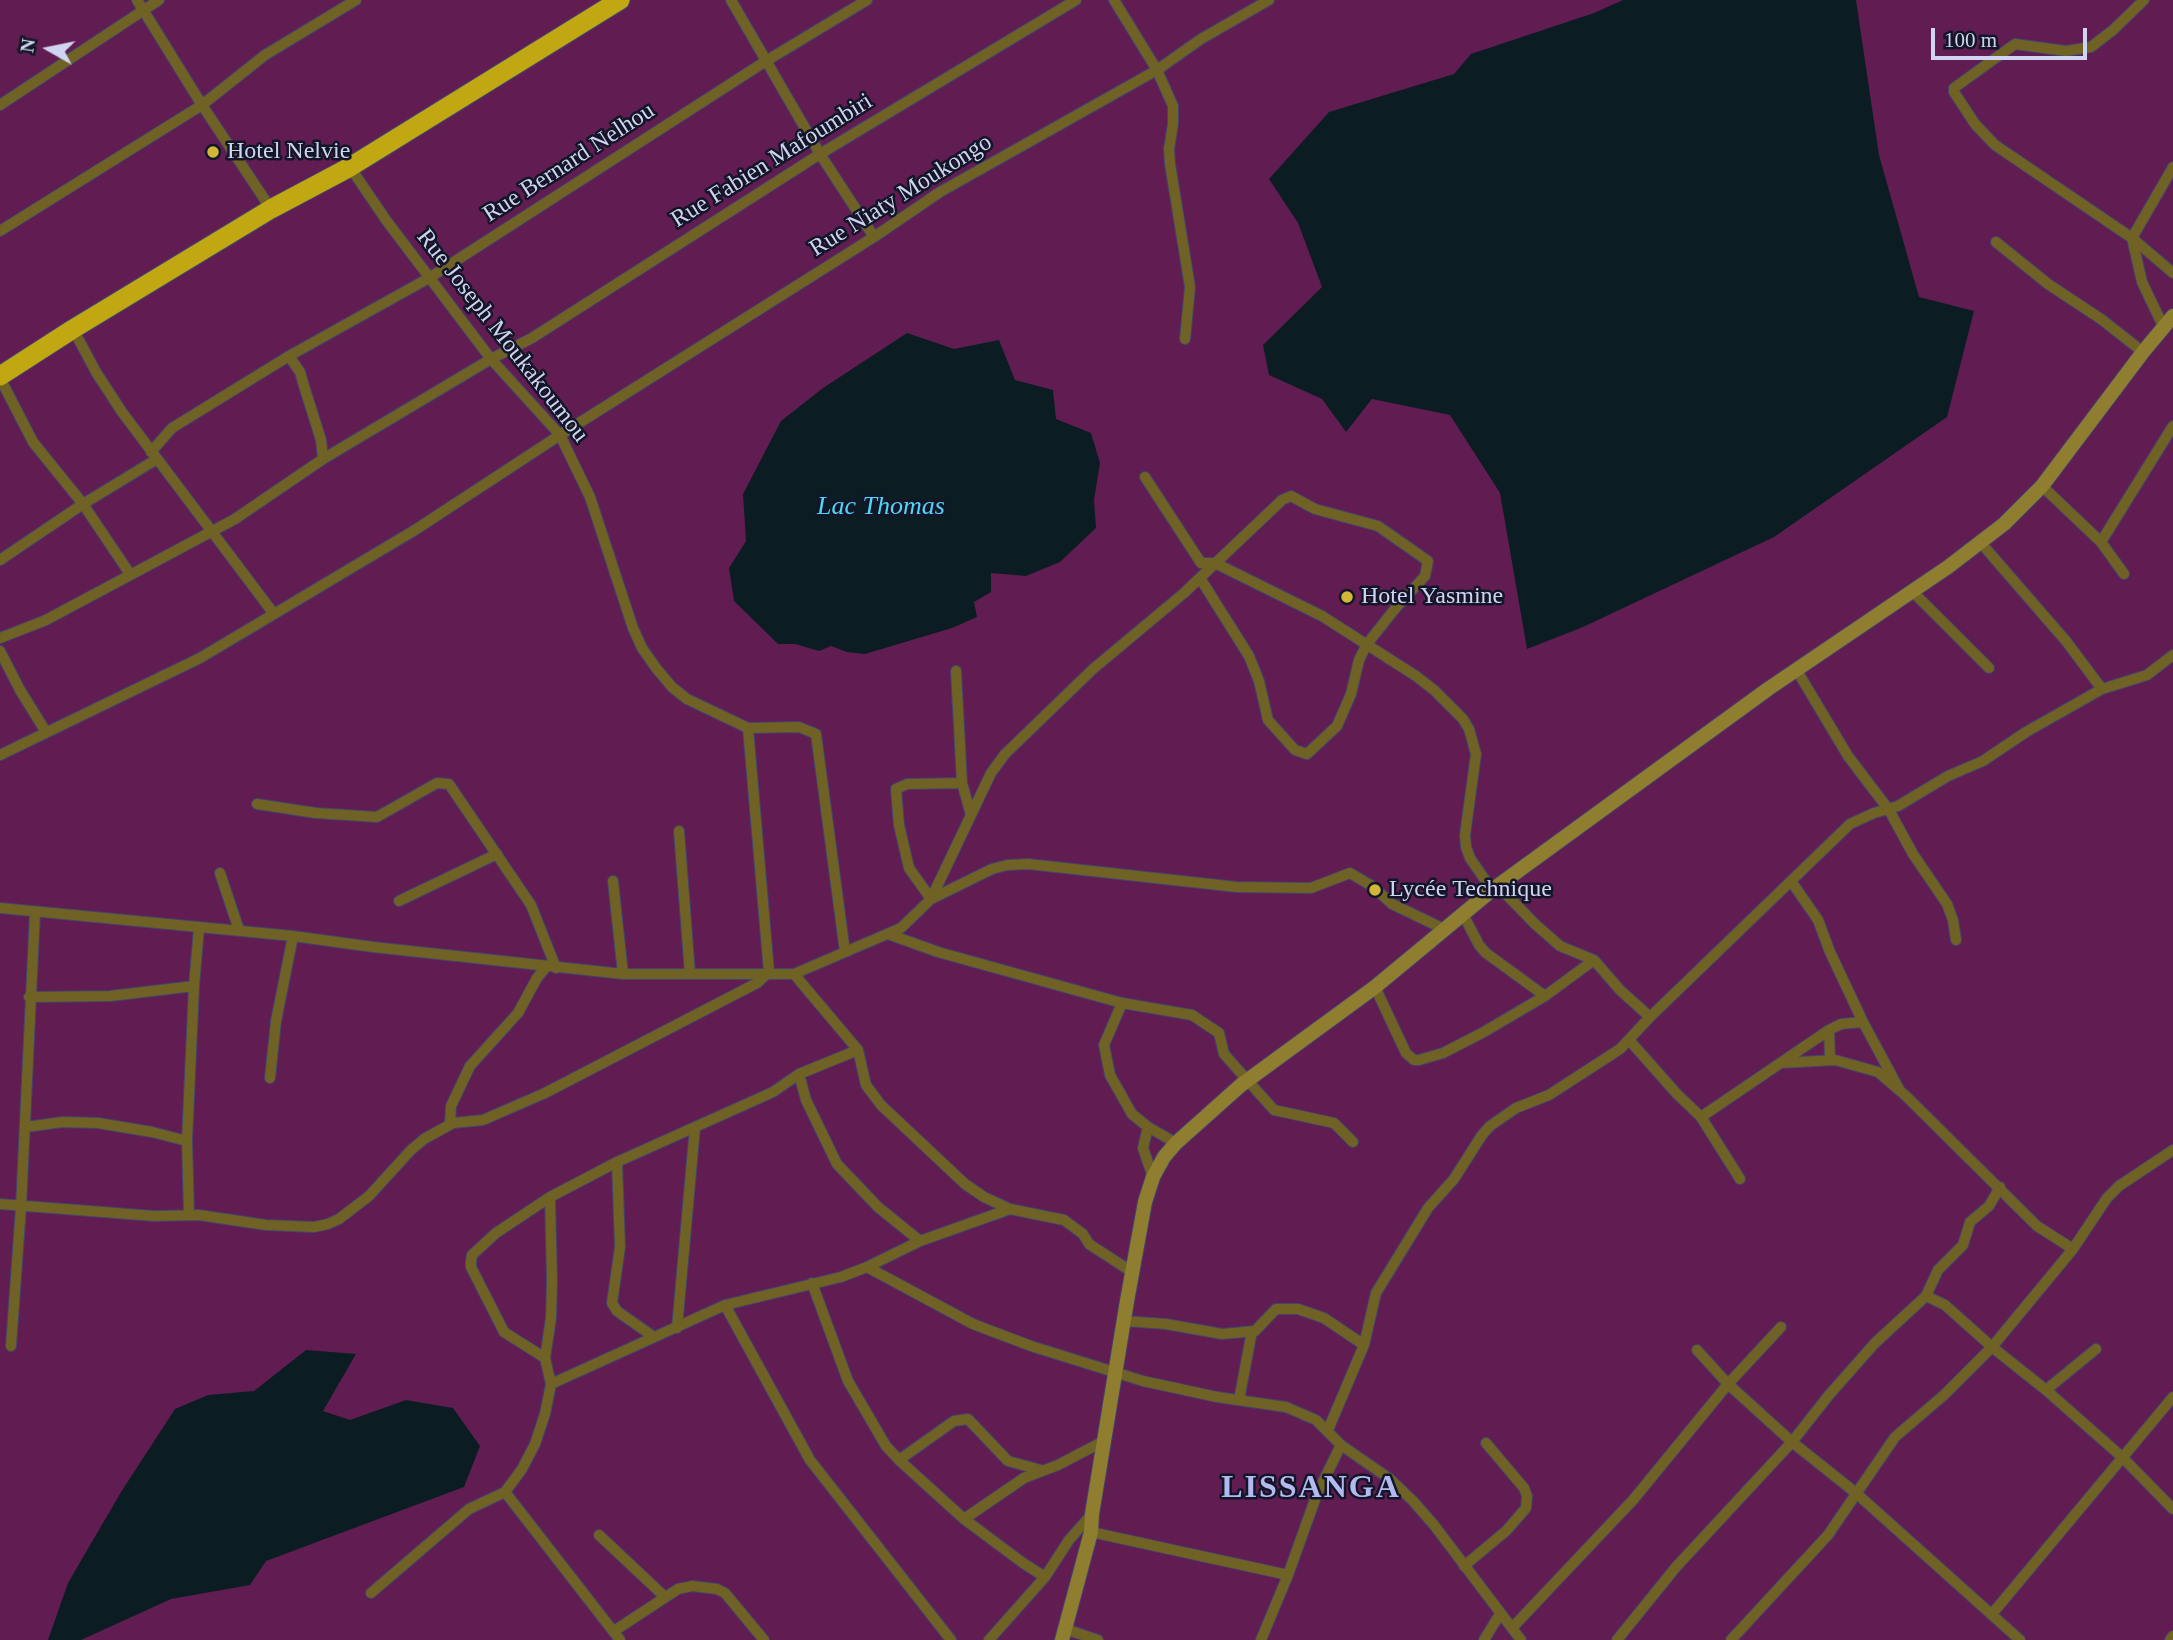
<!DOCTYPE html>
<meta charset="utf-8">
<style>
body{margin:0}
#map{position:relative;width:2173px;height:1640px;overflow:hidden;background:#262955;font-family:"Times New Roman",serif}
canvas{display:block}
.north{position:absolute;left:14px;top:14px;width:70px;height:70px;-webkit-text-stroke:5px #131528;paint-order:stroke;rotate:279deg;font-size:19px;font-weight:700;line-height:28px;text-align:center;color:#cfd4f0}
.north::after{content:'';display:block;margin:auto;width:24px;height:32px;background:#cfd4f0;clip-path:polygon(50% 0,100% 100%,50% 72%,0 100%)}
.scale{position:absolute;left:1931px;top:28px;width:156px;height:32px;box-sizing:border-box;border:4px solid #cfd4f0;border-top:0;padding-left:9px;font-size:21px;line-height:24px;white-space:nowrap;color:#cfd4f0;-webkit-text-stroke:5px #131528;paint-order:stroke}
</style>
<div id="map">
<canvas width="2173" height="1640"></canvas>
<div class="north">N</div>
<div class="scale">100 m</div>
</div>
<script>
const c = document.querySelector('canvas').getContext('2d');
c.lineJoin = 'round';
function fill(path, color) { c.fillStyle = color; c.fill(path, 'evenodd'); }
const toPath = rows => new Path2D(rows.map(r => 'M' + r).join(''));
function trace(path, color, width, dash) { c.strokeStyle = color; c.lineWidth = width; c.lineCap = dash ? 'butt' : 'round'; c.setLineDash(dash || []); c.stroke(path); }
function write(font, color, halo, rows, align = 'center') {
  c.font = font + ' "Times New Roman",serif'; c.lineWidth = 5; c.setLineDash([]); c.textBaseline = 'middle'; c.strokeStyle = halo; c.fillStyle = color; for (const [text, x, y, turn = 0] of rows) {
    c.save(); c.translate(x, y); c.rotate((+turn || 0) * Math.PI / 180); c.textAlign = isNaN(turn) ? turn : align; if (halo) c.strokeText(text, 0, 0); c.fillText(text, 0, 0); c.restore();
  }
}
fill(toPath([
 [0,0,2173,0,2173,1640,0,1640]
]), '#611d52');
fill(toPath([
 [1623,0,1856,0,1879,155,1919,297,1974,311,1947,417,1774,537,1583,627,1527,649,1500,493,1450,415,1372,399,1346,432,1322,399,1269,375,1263,345,1322,287,1298,223,1269,179,1329,112,1454,74,1471,54,1594,13],
 [907,333,954,349,999,340,1015,380,1053,390,1056,419,1091,433,1100,463,1094,500,1096,528,1060,562,1026,576,991,573,991,592,974,602,977,617,952,628,865,654,847,652,831,646,819,651,795,644,778,644,734,601,729,568,746,541,743,494,781,421,823,388],
 [306,1350,356,1354,323,1411,350,1420,406,1400,453,1408,480,1446,464,1487,266,1561,250,1585,171,1599,81,1640,48,1640,68,1583,121,1492,175,1409,208,1395,254,1391]
]), '#0b1d22');
const street = toPath([
 [137,0,202,105,271,209],
 [731,0,820,154,874,237],
 [1114,0,1157,70,1173,106,1173,124,1169,149,1170,164,1190,287,1185,339],
 [2144,0,2113,30,2091,47,2066,51,2015,44,1954,88,1954,92,1975,124,1995,145,2132,238,2173,273],
 [0,105,159,0],
 [350,167,386,220,491,359,560,435,590,497,633,628,642,648,656,668,672,687,687,699,748,728,799,727,816,734,845,952],
 [0,231,202,105,265,55,356,0],
 [1996,242,2048,284,2101,319,2143,352],
 [2164,328,2142,282,2132,238,2173,167],
 [73,329,96,372,122,412,274,614],
 [289,356,300,372,304,386,321,440,323,459],
 [0,378,33,442,83,504,130,574],
 [151,452,172,428,289,356,429,278,766,61,867,0],
 [1145,477,1201,563,1215,563,1322,616,1416,676,1434,690,1463,719,1469,729,1476,754,1465,835,1466,847,1470,858,1492,890],
 [2042,486,2101,542,2124,574],
 [2101,542,2173,426],
 [1981,543,2066,641,2102,689],
 [0,560,83,504,157,459],
 [1912,591,1989,668],
 [0,638,46,620,235,519,323,459,491,359,532,338,820,154,1076,0],
 [0,651,20,690,46,732],
 [1796,669,1848,756,1889,810,1913,854,1947,904,1953,920,1956,940],
 [0,755,200,658,274,614,415,530,560,435,874,237,940,192,1157,70,1201,39,1269,0],
 [257,804,316,813,377,817,437,783,449,784,531,905,556,968],
 [971,815,991,773,1005,754,1093,669,1184,593,1282,500,1291,496,1315,509,1378,526,1428,561,1425,576,1394,610,1367,644,1359,660,1351,694,1337,726,1307,754,1295,750,1268,720,1259,681,1249,656,1200,578],
 [679,831,690,974],
 [220,873,239,930],
 [613,881,623,974],
 [1791,881,1818,920,1830,952,1863,1022,1899,1089],
 [1499,887,1535,924,1560,946,1594,960,1620,990,1650,1017,1850,824,1874,813,1898,806,1948,776,1983,761,2026,732,2086,698,2102,689,2147,675,2173,655],
 [931,899,992,869,1007,865,1028,864,1237,887,1311,888,1350,873,1372,886,1392,904,1446,930],
 [931,899,971,815,962,783,956,671],
 [399,901,497,854],
 [0,908,293,936,373,947,623,974,794,974,858,1050,866,1085,881,1105,965,1184,984,1197,1010,1209,1064,1220,1083,1234,1089,1244,1132,1272],
 [1464,916,1479,945,1486,953,1545,996],
 [888,934,938,952,1122,1003,1192,1015,1219,1033,1224,1054,1274,1110,1334,1123,1353,1142],
 [794,974,901,928,931,899,909,868,899,825,896,789,907,784,962,783],
 [1375,987,1406,1053,1414,1060,1419,1060,1443,1053,1482,1033,1545,996,1594,960],
 [29,997,110,996,194,986],
 [1122,1003,1104,1045,1110,1075,1132,1114,1148,1127,1176,1143],
 [1829,1030,1830,1060],
 [1630,1041,1677,1094,1701,1117,1740,1179],
 [1780,1063,1835,1060,1878,1072,1906,1096,2037,1226,2073,1249],
 [799,1074,806,1100,837,1164,878,1207,920,1241],
 [270,1078,276,1021,293,936],
 [1701,1117,1829,1030,1841,1024,1863,1022],
 [453,1123,450,1123,451,1106,470,1066,518,1013,537,978,546,967],
 [25,1127,63,1122,98,1123,152,1132,187,1141],
 [1148,1127,1143,1148,1153,1177],
 [617,1162,620,1247,612,1303,617,1311,654,1337],
 [0,1204,154,1216,199,1215,266,1225,314,1227,328,1224,339,1219,369,1196,411,1150,424,1139,453,1123,483,1120,545,1093,757,983,769,972,748,728],
 [189,1214,187,1141,194,986,199,928],
 [867,1267,973,1324,1031,1346,1143,1381,1217,1397,1286,1407,1316,1420,1341,1445,1390,1479,1413,1501,1434,1525,1521,1640],
 [812,1283,848,1381,886,1446,899,1460,964,1519,1023,1563,1045,1577],
 [1926,1296,1945,1305,1992,1347,2046,1390,2122,1457,2173,1509],
 [725,1305,810,1460,951,1640],
 [1124,1321,1166,1324,1222,1334,1255,1331,1276,1309,1298,1309,1324,1318,1364,1345],
 [677,1328,695,1127],
 [11,1346,21,1207,35,912],
 [1697,1350,1728,1384,1792,1442,1856,1493,2020,1640],
 [545,1358,504,1332,471,1267,471,1261,472,1255,496,1233,550,1197],
 [551,1384,725,1305,841,1277,867,1267,920,1241,1010,1209],
 [2046,1390,2096,1349],
 [1239,1400,1252,1331],
 [1328,1430,1364,1345,1376,1293,1428,1208,1454,1179,1482,1135,1490,1126,1516,1108,1549,1095,1620,1049,1650,1017],
 [899,1460,954,1421,968,1419,1008,1461,1041,1470],
 [505,1492,620,1640],
 [964,1519,1024,1478,1058,1465,1104,1441],
 [1091,1532,1288,1575],
 [599,1535,665,1597],
 [1464,1566,1506,1531,1526,1508,1527,1496,1524,1488,1486,1443],
 [371,1593,469,1509,505,1492,522,1469,535,1444,545,1414,551,1384,545,1358,551,1318,552,1280,550,1197,617,1162,773,1092,799,1074,858,1050],
 [1992,1614,2173,1397],
 [1512,1628,1633,1500,1728,1384,1781,1327],
 [1065,1629,1098,1640],
 [614,1631,678,1589,692,1586,717,1589,725,1593,764,1640],
 [989,1640,1045,1577,1069,1540,1092,1514],
 [1261,1640,1288,1575,1317,1494,1341,1445],
 [1484,1640,1500,1614],
 [1617,1640,1676,1567,1792,1442,1829,1395,1875,1343,1926,1296,1938,1270,1963,1245,1970,1222,1989,1206,2000,1187],
 [1731,1640,1828,1535,1895,1437,1944,1395,1992,1347,2073,1249,2107,1198,2119,1186,2173,1150],
 [2170,1640,2173,1636]
]);
const secondary = toPath([
 [1062,1640,1091,1532,1092,1514,1127,1301,1145,1202,1153,1177,1164,1157,1176,1143,1241,1085,1375,987,1492,890,1768,689,1948,567,2004,524,2042,486,2143,352,2173,316]
]);
const highway = toPath([
 [0,376,73,329,271,209,350,167,620,0]
]);
trace(street, '#41446e', 12);
trace(secondary, '#41446e', 16);
trace(highway, '#41446e', 21);
trace(street, '#6f6224', 10);
trace(secondary, '#8f7e2f', 14);
trace(highway, '#c1a712', 19);
for (const [x, y, r, color] of [
 [213,152,7,"#d0b736"],
 [1347,597,7,"#d0b736"],
 [1375,890,7,"#d0b736"]
]) { const dot = new Path2D(); dot.arc(x, y, r, 0, 2 * Math.PI); c.fillStyle = color; c.fill(dot); trace(dot, '#131528', 2.5); }
write('24px', '#cfd4f0', '#131528', [
 ["Hotel Nelvie",227,152],
 ["Hotel Yasmine",1361,597],
 ["Lycée Technique",1389,890]
], 'left');
write('24px', '#cfd4f0', '#131528', [
 ["Rue Fabien Mafoumbiri",772,161,-32],
 ["Rue Bernard Nelhou",569,163,-33],
 ["Rue Niaty Moukongo",901,196,-32],
 ["Rue Joseph Moukakoumou",502,336,52]
]);
write('italic 26px', '#4fd6f8', '#131528', [
 ["Lac Thomas",881,507]
]);
c.letterSpacing = '2px';
write('bold 32px', '#b2baf0', '#131528', [
 ["LISSANGA",1311,1489]
]);
c.letterSpacing = '0px';
</script>
